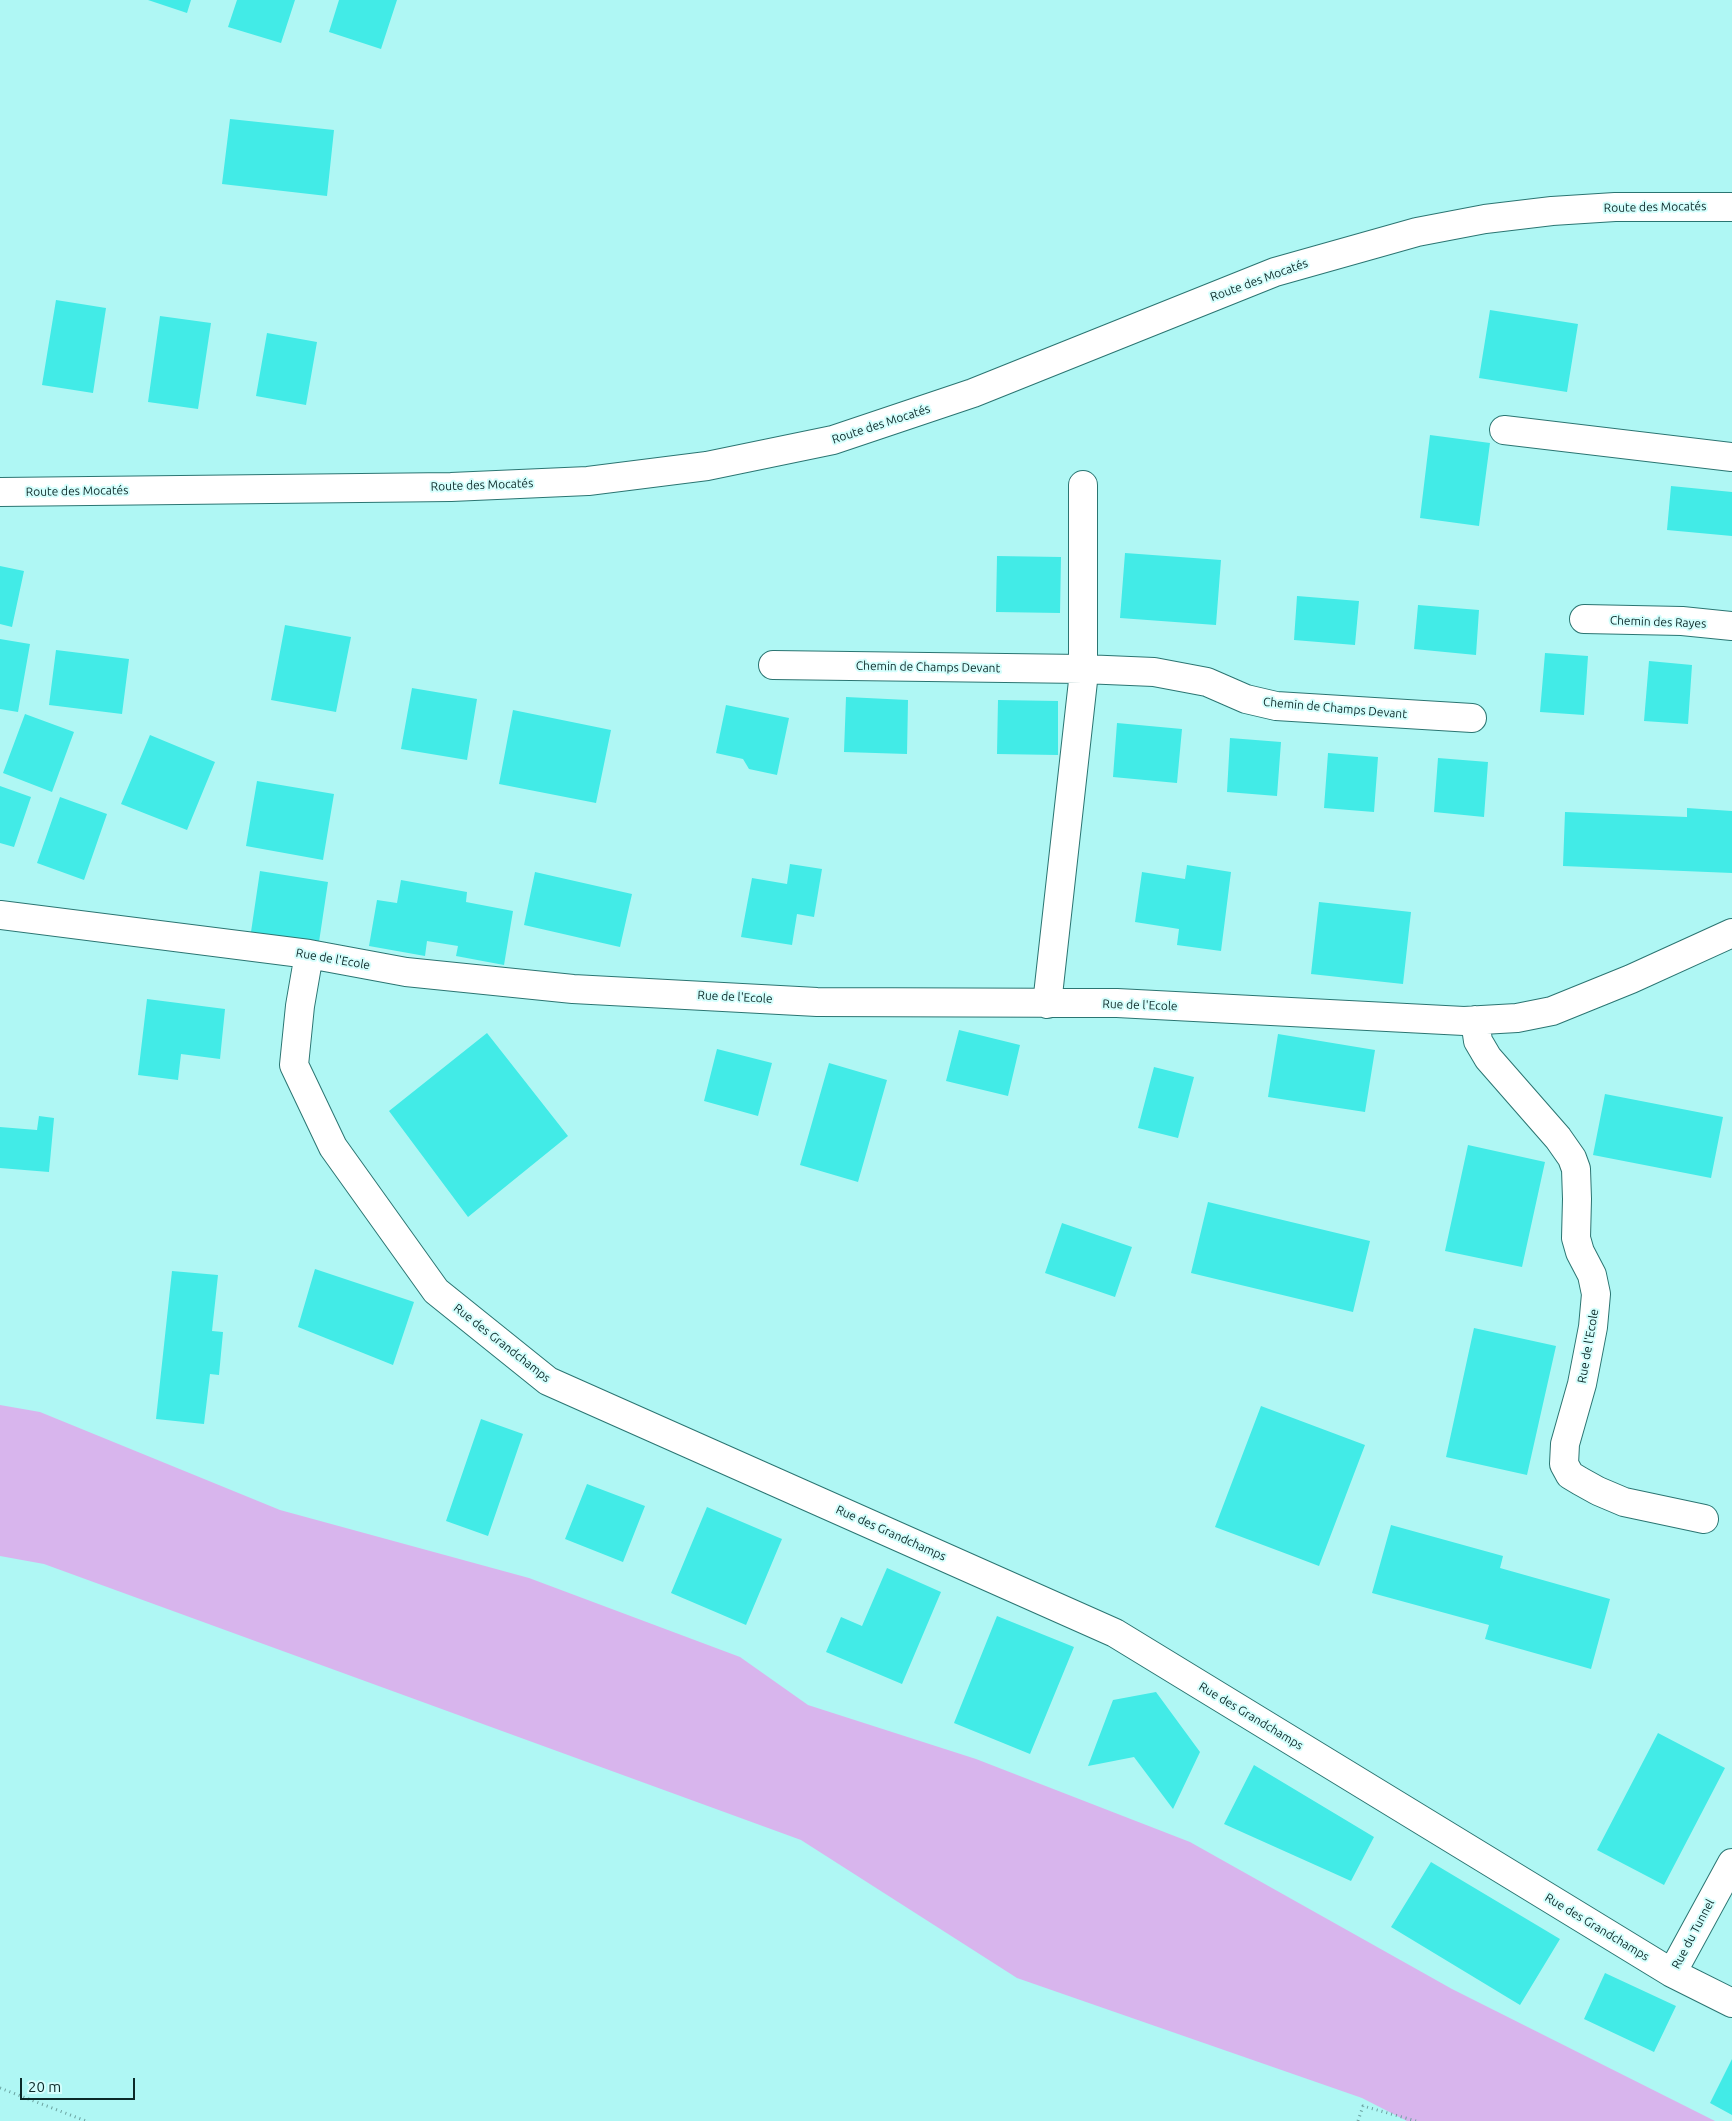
<!DOCTYPE html>
<meta charset="utf-8">
<style>
body{margin:0}
#map{position:relative;width:1732px;height:2121px;overflow:hidden;background:#aff7f4;font-family:Ubuntu,sans-serif}
canvas{display:block}
.scale{position:absolute;left:20px;top:2078px;width:115px;height:22px;box-sizing:border-box;border:2px solid #0b2928;border-top:0;padding-left:6px;font-size:15px;line-height:18px;white-space:nowrap;color:#0b2928;-webkit-text-stroke:4px #d4fefc;paint-order:stroke}
</style>
<div id="map">
<canvas width="1732" height="2121"></canvas>
<div class="scale">20 m</div>
</div>
<script>
const c = document.querySelector('canvas').getContext('2d');
c.lineJoin = 'round';
function fill(path, color) { c.fillStyle = color; c.fill(path, 'evenodd'); }
const toPath = rows => new Path2D(rows.map(r => 'M' + r).join(''));
function trace(path, color, width, dash) { c.strokeStyle = color; c.lineWidth = width; c.lineCap = dash ? 'butt' : 'round'; c.setLineDash(dash || []); c.stroke(path); }
function write(font, color, halo, rows, align = 'center') {
  c.font = font + ' Ubuntu,sans-serif'; c.lineWidth = 4; c.setLineDash([]); c.textBaseline = 'middle'; c.strokeStyle = halo; c.fillStyle = color; for (const [text, x, y, turn = 0] of rows) {
    c.save(); c.translate(x, y); c.rotate((+turn || 0) * Math.PI / 180); c.textAlign = isNaN(turn) ? turn : align; if (halo) c.strokeText(text, 0, 0); c.fillText(text, 0, 0); c.restore();
  }
}
fill(toPath([
 [0,1405,40,1412,280,1510,529,1578,740,1657,808,1705,976,1759,1190,1842,1452,1989,1715,2121,1407,2121,1362,2098,1017,1978,801,1840,44,1564,0,1556]
]), '#d8b5ed');
fill(toPath([
 [148,0,191,0,187,13],
 [237,0,295,0,281,43,228,27],
 [339,0,397,0,381,49,329,32],
 [230,119,334,130,327,196,222,184],
 [56,300,106,308,93,393,42,385],
 [1490,310,1578,324,1567,392,1479,378],
 [160,316,211,323,198,409,148,402],
 [267,333,317,342,306,405,256,396],
 [1430,435,1490,443,1479,526,1420,518],
 [1671,486,1732,492,1732,536,1667,530],
 [1125,553,1221,560,1216,625,1120,618],
 [997,556,1061,557,1060,613,996,612],
 [0,566,24,571,12,627,0,624],
 [1297,596,1359,601,1355,645,1294,640],
 [1418,605,1479,610,1476,655,1414,649],
 [285,625,351,637,336,712,271,700],
 [0,639,30,644,18,712,0,709],
 [56,650,129,659,122,714,49,705],
 [1545,653,1588,656,1584,715,1540,712],
 [1649,661,1692,665,1688,724,1644,721],
 [412,688,477,699,467,760,401,749],
 [846,697,908,700,907,754,844,752],
 [998,700,1058,701,1058,755,997,754],
 [726,705,789,718,777,775,749,769,743,759,716,753],
 [513,710,611,730,596,803,499,784],
 [25,714,74,732,52,792,3,773],
 [1117,723,1182,729,1177,783,1113,777],
 [150,735,215,762,187,830,121,804],
 [1230,738,1281,742,1277,796,1227,792],
 [1328,753,1378,757,1374,812,1324,808],
 [1438,758,1488,762,1484,817,1434,812],
 [257,781,334,794,323,860,246,846],
 [0,786,31,797,14,847,0,843],
 [60,797,107,814,84,880,37,863],
 [1687,808,1732,811,1732,873,1563,866,1565,812,1687,817],
 [790,864,822,869,814,917,797,914,792,945,741,937,752,878,787,884],
 [1187,865,1231,872,1221,951,1177,945,1179,929,1135,922,1142,872,1185,879],
 [260,871,328,882,319,942,251,932],
 [535,872,632,894,620,947,524,925],
 [401,880,467,892,466,902,513,911,504,965,456,956,458,946,427,941,425,956,369,946,377,900,397,903],
 [1319,902,1411,912,1403,984,1311,974],
 [147,999,225,1009,220,1059,181,1054,178,1080,138,1075],
 [959,1030,1020,1045,1008,1096,946,1081],
 [487,1033,568,1136,468,1217,389,1111],
 [1278,1034,1375,1050,1365,1112,1268,1097],
 [717,1049,772,1063,758,1116,704,1101],
 [829,1063,887,1080,858,1182,800,1165],
 [1154,1067,1194,1077,1178,1138,1138,1128],
 [1605,1094,1723,1117,1711,1178,1593,1155],
 [39,1116,54,1118,49,1172,0,1168,0,1127,37,1130],
 [1468,1145,1545,1162,1522,1267,1445,1251],
 [1208,1202,1370,1241,1353,1312,1191,1273],
 [1062,1223,1132,1247,1115,1297,1045,1273],
 [315,1269,414,1302,393,1365,298,1327],
 [172,1271,218,1275,212,1331,223,1332,219,1375,210,1374,204,1424,156,1419],
 [1474,1328,1556,1346,1527,1475,1446,1457],
 [1261,1406,1365,1445,1319,1566,1215,1527],
 [481,1419,523,1434,488,1536,446,1521],
 [587,1484,645,1506,623,1562,565,1539],
 [707,1507,782,1539,746,1625,671,1593],
 [1391,1525,1503,1556,1500,1568,1610,1599,1591,1669,1485,1639,1489,1625,1372,1593],
 [887,1568,941,1592,902,1684,826,1652,841,1617,862,1626],
 [997,1616,1074,1647,1030,1754,954,1723],
 [1156,1692,1200,1752,1173,1809,1134,1757,1088,1766,1113,1700],
 [1658,1733,1725,1768,1664,1885,1597,1850],
 [1254,1765,1374,1837,1351,1881,1224,1824],
 [1431,1862,1560,1939,1520,2005,1391,1927],
 [1605,1973,1676,2006,1654,2052,1584,2019],
 [1732,2059,1732,2115,1710,2103]
]), '#42ebe7');
const street = toPath([
 [1504,430,1732,457],
 [1584,619,1682,621,1732,626],
 [773,665,1083,669,1154,672,1207,682,1246,699,1276,706,1472,718],
 [0,915,309,954,406,972,573,989,817,1002,1117,1003,1464,1021,1517,1018,1552,1011,1631,979,1732,933],
 [309,954,300,1006,294,1065,333,1147,436,1291,548,1381,1115,1633,1672,1973],
 [1047,1004,1083,681,1083,485],
 [1475,1020,1478,1041,1488,1058,1558,1138,1572,1158,1576,1169,1577,1199,1576,1238,1580,1252,1592,1275,1596,1294,1593,1327,1582,1384,1565,1444,1564,1464,1570,1475,1580,1481,1598,1491,1624,1502,1704,1519],
 [1732,1863,1672,1973,1732,2003]
]);
const secondary = toPath([
 [0,492,451,487,588,481,707,466,833,440,973,393,1275,272,1417,232,1485,219,1552,211,1615,207,1732,207]
]);
trace(street, '#2b7572', 30);
trace(secondary, '#2b7572', 30);
trace(toPath([
 [0,2088,86,2121],
 [1358,2121,1363,2106,1416,2121]
]), '#6aa19f', 3, [1, 4]);
trace(street, '#fff', 28);
trace(secondary, '#fff', 28);
write('12px', '#0b2928', '#d4fefc', [
 ["Route des Mocatés",1655,207,-1],
 ["Route des Mocatés",1259,280,-20],
 ["Route des Mocatés",881,424,-18],
 ["Route des Mocatés",482,485,-2],
 ["Route des Mocatés",77,491,-1],
 ["Chemin des Rayes",1658,622,2],
 ["Chemin de Champs Devant",928,667,1],
 ["Chemin de Champs Devant",1335,708,5],
 ["Rue de l'Ecole",333,959,10],
 ["Rue de l'Ecole",735,997,3],
 ["Rue de l'Ecole",1140,1005,2],
 ["Rue des Grandchamps",502,1343,38],
 ["Rue de l'Ecole",1588,1346,-80],
 ["Rue des Grandchamps",891,1533,24],
 ["Rue des Grandchamps",1251,1716,31],
 ["Rue des Grandchamps",1597,1927,31],
 ["Rue du Tunnel",1693,1934,-62]
]);
</script>
